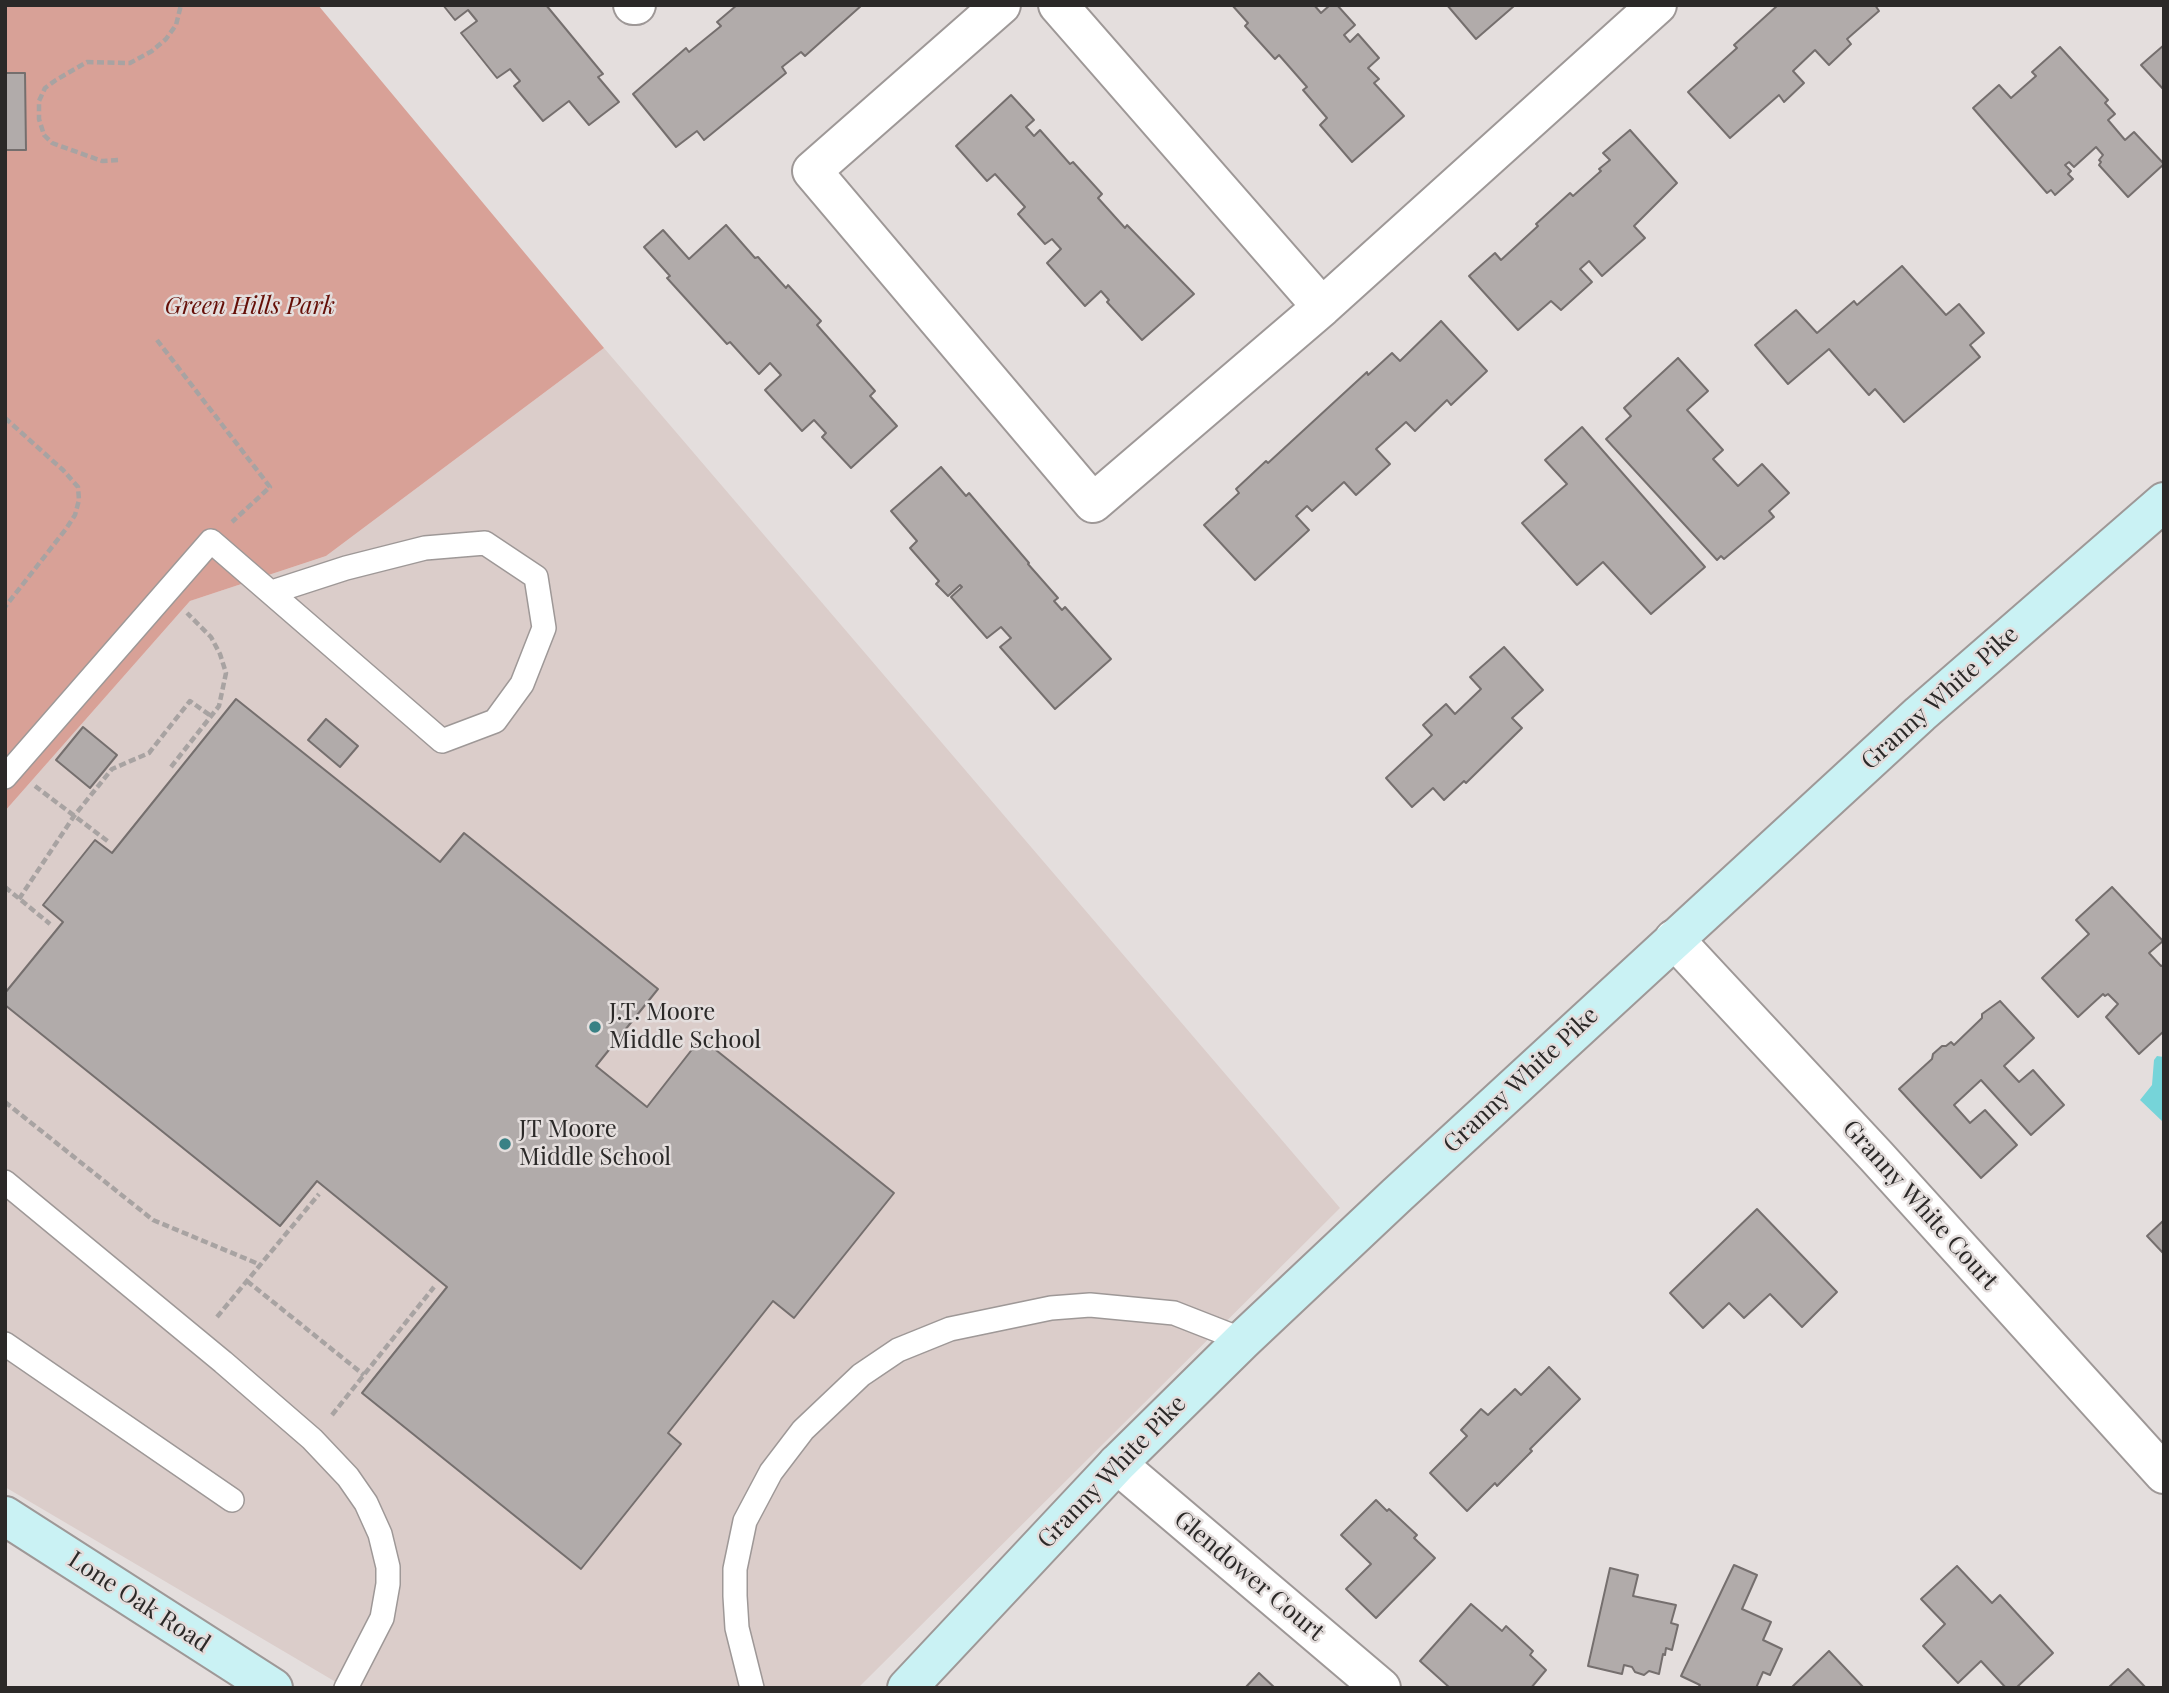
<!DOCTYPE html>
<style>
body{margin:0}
#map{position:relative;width:2169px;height:1693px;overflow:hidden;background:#e4dedd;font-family:"Playfair Display",serif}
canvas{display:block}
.frame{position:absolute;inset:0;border:7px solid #2b2928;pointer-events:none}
</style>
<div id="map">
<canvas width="2169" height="1693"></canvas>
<div class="frame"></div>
</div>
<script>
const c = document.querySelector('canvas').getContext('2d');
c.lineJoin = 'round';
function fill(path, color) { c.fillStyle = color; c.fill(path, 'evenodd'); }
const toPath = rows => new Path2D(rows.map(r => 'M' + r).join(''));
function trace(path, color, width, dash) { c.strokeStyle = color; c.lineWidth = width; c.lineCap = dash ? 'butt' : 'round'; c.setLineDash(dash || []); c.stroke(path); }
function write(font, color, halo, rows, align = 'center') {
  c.font = font + ' "Playfair Display",serif'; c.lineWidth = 5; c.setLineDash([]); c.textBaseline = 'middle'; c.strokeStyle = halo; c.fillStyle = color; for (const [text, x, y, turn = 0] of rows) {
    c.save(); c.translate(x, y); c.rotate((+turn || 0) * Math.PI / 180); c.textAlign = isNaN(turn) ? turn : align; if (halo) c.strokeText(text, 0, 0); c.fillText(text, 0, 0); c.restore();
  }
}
fill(toPath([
 [604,348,1340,1208,858,1688,346,1688,5,1487,5,811,190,601,326,556]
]), '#dbcdca');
fill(toPath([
 [5,5,318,5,604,348,326,556,190,601,5,811]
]), '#d8a197');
fill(toPath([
 [2157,1056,2164,1057,2164,1121,2162,1121,2140,1100,2152,1085,2154,1060]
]), '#76d4d9');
const building = toPath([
 [443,5,546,5,603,74,598,77,619,102,589,125,569,101,543,121,514,86,520,81,510,69,497,78,461,33,477,21,468,10,455,20,443,5],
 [737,5,862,5,805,56,801,52,782,67,786,73,704,140,697,131,676,147,633,94,686,48,689,52,721,26,717,22,737,5],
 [1232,5,1314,5,1321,13,1330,5,1337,5,1355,25,1344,35,1350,42,1358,34,1379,58,1368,68,1379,79,1374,83,1404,116,1352,162,1320,125,1327,118,1303,90,1307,87,1279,55,1275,59,1245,26,1248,23,1232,5],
 [1447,5,1513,5,1514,6,1476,39,1447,5],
 [1778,5,1875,5,1879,11,1847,39,1851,44,1829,65,1815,50,1793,71,1804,83,1784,102,1779,95,1730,138,1688,92,1737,48,1734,45,1778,5],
 [2164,45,2164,90,2141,65,2164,45],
 [2060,47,2108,100,2105,103,2115,114,2108,120,2125,140,2134,132,2164,164,2128,197,2099,165,2101,162,2099,160,2103,155,2096,147,2074,167,2069,162,2065,165,2071,171,2068,174,2073,179,2055,195,2051,190,2047,193,1973,108,1999,85,2011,98,2036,76,2032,72,2060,47],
 [5,73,25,73,26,150,5,150,5,73],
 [1011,95,1034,120,1026,127,1034,136,1040,130,1070,164,1073,162,1102,194,1098,198,1125,228,1127,225,1194,294,1142,340,1107,302,1109,300,1101,291,1085,306,1047,263,1061,249,1052,239,1045,244,1018,214,1025,207,995,174,987,181,956,146,1011,95],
 [1630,130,1677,183,1634,226,1645,238,1602,276,1589,261,1580,269,1592,282,1561,310,1551,301,1518,330,1469,276,1495,253,1501,260,1538,226,1536,224,1570,193,1573,196,1601,171,1599,169,1610,160,1603,153,1630,130],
 [726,225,755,258,758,257,786,288,788,285,821,321,817,325,875,391,870,396,897,426,851,468,822,437,826,433,814,420,802,431,765,390,781,375,770,363,759,374,730,342,727,344,667,278,670,276,644,247,663,230,689,259,726,225],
 [1902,266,1946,315,1959,304,1984,333,1970,345,1980,357,1904,422,1875,389,1869,395,1829,349,1788,384,1755,345,1796,310,1817,333,1854,301,1857,305,1902,266],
 [1441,321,1487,371,1451,405,1447,400,1415,431,1406,422,1376,449,1390,464,1356,495,1344,482,1312,511,1307,506,1296,516,1309,530,1255,580,1204,525,1239,493,1236,489,1266,461,1268,463,1367,372,1368,375,1392,353,1400,361,1441,321],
 [1678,358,1708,391,1687,410,1723,450,1713,459,1738,486,1762,464,1789,493,1769,511,1774,517,1724,559,1721,556,1717,560,1606,439,1631,416,1624,408,1678,358],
 [1582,427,1705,567,1651,614,1603,562,1577,585,1522,523,1567,484,1545,460,1582,427],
 [941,467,966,496,969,493,1029,563,1028,564,1058,598,1054,601,1062,610,1065,607,1111,659,1055,709,1000,647,1011,638,1001,627,987,638,951,597,962,587,960,585,948,596,936,584,939,581,910,548,917,541,891,511,941,467],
 [1504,647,1543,690,1512,718,1522,728,1466,783,1464,781,1444,800,1433,788,1412,807,1386,778,1432,735,1423,725,1446,704,1455,714,1481,689,1470,677,1504,647],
 [236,699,440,862,464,833,658,989,596,1066,647,1107,701,1038,894,1193,794,1318,773,1301,668,1433,681,1444,581,1569,362,1393,447,1287,317,1181,280,1226,5,1005,5,993,63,922,43,905,95,840,112,853,236,699],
 [326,719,358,746,340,767,308,740,326,719],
 [83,727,117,755,90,788,56,760,83,727],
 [2112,887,2163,941,2149,953,2161,966,2164,965,2164,1031,2139,1054,2106,1017,2118,1004,2108,994,2105,996,2103,994,2078,1017,2042,978,2089,934,2076,920,2112,887],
 [2000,1001,2034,1038,2004,1066,2019,1082,2033,1070,2064,1105,2031,1135,1981,1080,1954,1105,1970,1123,1985,1110,2017,1145,1981,1178,1899,1089,1932,1059,1933,1054,1942,1046,1946,1046,1951,1042,1954,1045,1982,1018,1982,1014,2000,1001],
 [1757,1209,1837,1292,1802,1327,1770,1294,1744,1318,1729,1303,1703,1328,1670,1293,1757,1209],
 [2164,1220,2164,1254,2147,1236,2164,1220],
 [1549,1367,1580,1399,1530,1449,1532,1451,1497,1486,1495,1483,1467,1511,1430,1473,1467,1436,1461,1430,1481,1409,1488,1415,1515,1389,1521,1395,1549,1367],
 [1376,1500,1387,1511,1389,1509,1417,1535,1414,1538,1435,1558,1376,1618,1346,1589,1371,1564,1341,1535,1376,1500],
 [1734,1565,1757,1575,1742,1609,1771,1622,1763,1640,1782,1649,1770,1675,1763,1672,1756,1688,1698,1688,1700,1685,1681,1676,1734,1565],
 [1957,1566,1992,1603,2000,1595,2053,1653,2016,1688,2006,1688,1981,1661,1958,1683,1923,1646,1945,1624,1921,1599,1957,1566],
 [1610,1568,1638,1575,1633,1596,1676,1605,1671,1623,1678,1625,1672,1650,1666,1648,1665,1655,1663,1654,1659,1674,1649,1671,1644,1675,1635,1672,1632,1667,1624,1665,1622,1674,1588,1666,1610,1568],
 [1471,1604,1502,1631,1506,1626,1533,1651,1530,1655,1546,1670,1531,1688,1450,1688,1420,1661,1471,1604],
 [1829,1651,1864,1688,1791,1688,1829,1651],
 [2128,1669,2146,1688,2108,1688,2128,1669],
 [1259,1673,1275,1688,1245,1688,1259,1673]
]);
fill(building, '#b1abaa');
trace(building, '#756f6e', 2);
const lane = toPath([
 [5,777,211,541,442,741,495,721,522,684,544,628,536,577,485,543,425,548,346,568,272,592],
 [5,1182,223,1362,312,1439,348,1477,366,1503,380,1534,388,1567,388,1584,382,1618,346,1688],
 [5,1344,232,1500],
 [752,1688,737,1628,735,1596,735,1569,745,1521,771,1472,803,1430,861,1375,898,1350,950,1329,1051,1308,1090,1305,1174,1313,1243,1340]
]);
const street = toPath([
 [633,5,636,5],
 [1001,5,812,171,1093,503,1322,307],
 [1058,5,1322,307,1657,5],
 [1674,939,1877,1157,2164,1474],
 [1117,1464,1381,1688]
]);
const secondary = toPath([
 [5,1516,273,1688],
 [907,1688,1117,1464,1243,1340,1397,1195,1920,714,2164,502]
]);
trace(lane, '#9e9897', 26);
trace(street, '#9e9897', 42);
trace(secondary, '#9e9897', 42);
trace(toPath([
 [118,160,102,161,52,143,44,135,39,119,39,101,45,88,56,80,87,62,130,63,152,51,166,39,176,25,181,5],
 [157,340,270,487,232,522],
 [5,418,63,470,78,487,79,500,75,515,66,529,5,607],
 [171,767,219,706,226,673,220,654,211,637,187,613],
 [35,786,110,843],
 [5,887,50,924],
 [19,899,74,816,112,769,149,753,190,701,211,716],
 [5,1102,153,1220,261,1265],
 [247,1281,364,1375],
 [217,1317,319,1194],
 [332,1415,434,1287]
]), '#a8a3a2', 4.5, [7, 3.5]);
trace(lane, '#fff', 23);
trace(street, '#fff', 38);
trace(secondary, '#caf2f4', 38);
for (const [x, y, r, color] of [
 [595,1027,7,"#398185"],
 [505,1144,7,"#398185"]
]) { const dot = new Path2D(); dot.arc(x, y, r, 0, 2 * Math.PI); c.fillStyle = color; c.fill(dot); trace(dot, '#e4dedd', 2.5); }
write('italic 24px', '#650f07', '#e4dedd', [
 ["Green Hills Park",250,307]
]);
write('24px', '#2b2928', '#e4dedd', [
 ["Granny White Pike",1940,698,-42],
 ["Granny White Pike",1521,1080,-43],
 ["Granny White Court",1920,1205,48],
 ["Granny White Pike",1112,1472,-46],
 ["Glendower Court",1249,1576,40],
 ["Lone Oak Road",139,1602,33]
]);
write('24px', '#2b2928', '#e4dedd', [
 ["J.T. Moore",609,1013],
 ["Middle School",609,1041],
 ["JT Moore",519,1130],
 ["Middle School",519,1158]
], 'left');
</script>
